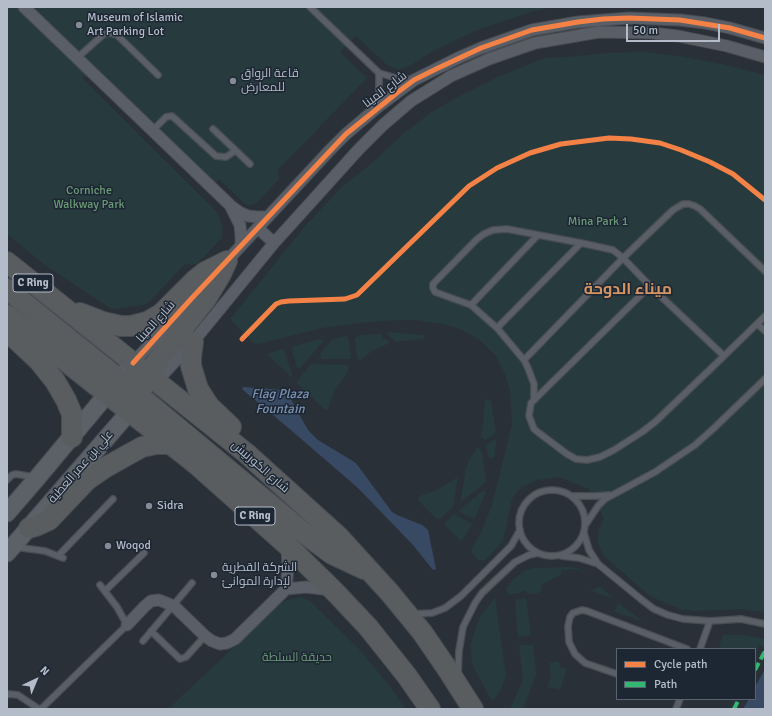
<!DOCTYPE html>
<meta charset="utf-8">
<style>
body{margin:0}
#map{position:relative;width:772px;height:716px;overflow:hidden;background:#2a3038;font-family:Signika,sans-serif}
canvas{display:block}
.frame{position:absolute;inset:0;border:8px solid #b4bcc9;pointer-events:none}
.legend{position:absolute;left:616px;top:648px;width:140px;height:52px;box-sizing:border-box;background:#1d2633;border:1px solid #59626f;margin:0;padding:5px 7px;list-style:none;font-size:12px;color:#b4bcc9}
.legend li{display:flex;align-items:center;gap:8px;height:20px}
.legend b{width:20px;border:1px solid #59626f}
.north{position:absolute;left:16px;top:660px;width:40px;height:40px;-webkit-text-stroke:3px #1d2633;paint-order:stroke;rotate:44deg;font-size:11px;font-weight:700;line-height:16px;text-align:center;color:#b4bcc9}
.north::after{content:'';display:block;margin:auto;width:14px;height:18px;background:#b4bcc9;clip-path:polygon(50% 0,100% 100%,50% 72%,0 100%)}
.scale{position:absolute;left:626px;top:24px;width:94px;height:18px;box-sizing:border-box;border:2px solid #b4bcc9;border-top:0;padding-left:5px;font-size:12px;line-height:14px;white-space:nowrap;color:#b4bcc9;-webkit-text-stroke:3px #1d2633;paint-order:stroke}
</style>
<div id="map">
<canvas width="772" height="716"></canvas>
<div class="frame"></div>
<ul class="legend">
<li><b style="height:5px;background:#f48246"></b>Cycle path</li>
<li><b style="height:5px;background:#33b770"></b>Path</li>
</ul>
<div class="north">N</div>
<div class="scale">50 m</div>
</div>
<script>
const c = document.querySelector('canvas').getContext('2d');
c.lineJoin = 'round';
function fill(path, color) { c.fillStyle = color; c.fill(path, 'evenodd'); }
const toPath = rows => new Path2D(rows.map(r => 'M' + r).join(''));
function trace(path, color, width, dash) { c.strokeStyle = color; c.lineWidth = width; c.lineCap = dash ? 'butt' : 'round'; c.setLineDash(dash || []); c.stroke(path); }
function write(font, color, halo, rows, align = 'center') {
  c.font = font + ' Signika,Cairo,sans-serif'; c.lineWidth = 3; c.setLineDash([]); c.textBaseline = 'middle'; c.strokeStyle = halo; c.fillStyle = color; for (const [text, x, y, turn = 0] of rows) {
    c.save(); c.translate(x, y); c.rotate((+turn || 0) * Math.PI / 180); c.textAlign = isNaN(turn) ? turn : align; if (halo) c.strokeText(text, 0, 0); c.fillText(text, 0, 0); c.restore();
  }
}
fill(toPath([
 [7,7,555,7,534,11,477,30,433,51,410,66,401,69,396,69,386,64,356,36,340,52,367,78,278,170,279,179,257,203,252,205,247,205,243,202,219,179,207,191,90,77,81,77,217,212,223,228,222,238,197,264,191,265,186,263,150,301,144,305,112,309,46,266,7,234],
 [644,52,680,56,721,64,765,75,765,612,741,609,695,611,680,609,650,596,605,557,598,543,598,537,599,529,604,518,589,489,559,477,538,480,522,487,517,492,512,499,503,541,485,561,478,560,472,553,472,548,481,532,492,505,512,424,510,391,505,373,495,355,479,339,458,328,442,324,415,320,400,320,369,322,322,328,258,344,252,342,231,320,231,318,306,225,342,187,371,164,403,134,432,112,456,98,500,76,545,58,579,56,606,53],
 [388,332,423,335,425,338,396,342,388,335],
 [378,334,381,334,383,338,389,341,388,344,372,351,361,360,357,359,355,338,360,335],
 [346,336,348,337,351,355,350,359,322,359,320,358,321,352,333,339],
 [321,339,324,341,303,365,298,369,292,351,293,346],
 [282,349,284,350,292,373,292,378,267,354],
 [311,364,347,365,348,367,348,372,335,390,328,409,325,410,297,383,299,379],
 [486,399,491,401,496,432,492,436,485,440,482,438,481,434,483,423,485,400],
 [494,440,496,440,495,454,494,457,489,459,486,445],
 [477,448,479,448,482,452,486,482,460,503,466,469,469,460],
 [458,477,453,507,442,517,440,519,436,518,419,501,419,497,422,495,435,491],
 [483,491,486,492,475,518,474,519,459,512,460,509],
 [454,514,471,523,472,525,462,541,461,541,445,525,446,521],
 [569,567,577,568,588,573,573,569,561,571,561,575,542,584,541,591,536,594,528,593,524,590,522,592,509,595,506,589,513,580,525,570,534,568],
 [600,586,614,599,589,590,595,589],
 [301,597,310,601,359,649,386,681,406,709,168,709,279,605,287,600],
 [495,598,506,675,502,688,495,699,491,700,472,664,471,646,472,639,480,617],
 [526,598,531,635,518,637,515,600],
 [618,603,637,617,645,622,615,612],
 [723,635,744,635,765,639,765,648,760,645,755,654,755,649,723,649,719,647],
 [519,645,533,645,536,670,536,675,523,709,510,709,523,680],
 [559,661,560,667,567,669,560,690,547,687,551,677,549,663]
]), '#273a3e');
fill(toPath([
 [244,387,281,390,287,392,308,430,318,440,356,463,392,512,397,515,422,525,428,530,436,569,433,570,413,545,358,488,292,431,243,390,242,388],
 [765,669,765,709,743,709,749,699,755,699,755,687]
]), '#384963');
const lane = toPath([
 [310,7,379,73,396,78,412,80],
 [77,58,104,34,110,33,117,35,158,75],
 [379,73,379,105],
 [213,129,250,164],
 [152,131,166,117,172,116,216,156,226,157,235,151],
 [765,271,700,209,695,206,689,204,683,204,673,210,623,258,650,286,724,356,765,316],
 [650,286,531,403,529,416,534,429,539,433,567,454,576,459,587,460,600,457,614,450,642,432,655,422,724,356],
 [471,305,538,235],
 [757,324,765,331],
 [497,328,581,243],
 [524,360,623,258,613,250,581,243,507,229,493,230,484,234,477,239,433,284,433,288,435,292,471,305,497,328,524,360,528,368,534,384,534,400],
 [7,480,12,475,16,474,34,477],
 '519 523a33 33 0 1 1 66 0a33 33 0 1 1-66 0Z',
 [573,496,596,496,609,495],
 [586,524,598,506,605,499,655,472,695,445,713,429,765,379],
 [584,533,589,550,598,564,642,600,654,609,668,615,683,619,710,621,741,619,765,624],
 [15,547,45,551,63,558],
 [58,556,113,499],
 [562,556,579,558,598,564],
 [105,591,144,553],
 [413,614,432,613,445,608,461,596,511,546,520,530],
 [151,631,180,659,186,657,205,636],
 [143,641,192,583],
 [700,649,710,621],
 [458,674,459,651,463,627,475,603,482,593,515,562,529,555,538,553],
 [617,674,585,663,575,654,569,642,568,626,570,617,573,613,582,610,587,611,687,649],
 [7,695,9,694,18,695,39,709],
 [41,709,127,625,117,607,100,585],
 [676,709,680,699]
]);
const street = toPath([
 [24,7,231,206,239,212,248,216,258,217,268,217],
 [231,207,240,225,241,236,241,246],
 [258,228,274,243],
 [224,264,330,150,346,134,379,106,414,80,458,58,481,48,532,30,578,22,629,18,680,20,705,23,730,28,765,38],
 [133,363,211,278],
 [156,382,193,342,274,243,359,149,383,125,411,101,451,76,489,59,535,43,599,32,652,33,678,36,727,46,765,57],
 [286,589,288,567,287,546],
 [127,625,145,606,151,601,159,600,174,606,205,636,212,641,220,644,227,643,235,639,286,589,306,587,331,590]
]);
const primary = toPath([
 [7,513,38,477,133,363],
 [7,553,137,403]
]);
const highway = toPath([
 [7,262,246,453,339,537,390,593,422,632,446,667,473,709],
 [7,289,120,380,132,384,144,385],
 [80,313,103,322,121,326,131,326,147,322,161,314,195,280,205,272,227,261],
 [7,315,196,464,287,545,335,592,368,627,407,676,430,709],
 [7,331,39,361,55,381,66,400,72,414,72,437],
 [193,342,191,357,191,366,198,389,209,406,231,427],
 [139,384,206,299,221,274,227,261],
 [108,394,125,393,142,398,309,537,332,554,364,569],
 [29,528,36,526,49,520,87,480,106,467,142,447,156,444,171,444]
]);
trace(lane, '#484c53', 8);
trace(street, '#484c53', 13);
trace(primary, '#484c55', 19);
trace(highway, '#474c53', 22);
trace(lane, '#5a5e66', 5.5);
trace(street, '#5a5e66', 11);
trace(primary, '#5c6168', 17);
trace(highway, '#5a5d60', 20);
trace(toPath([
 [755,670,764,653,765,653],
 [734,709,739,699]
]), '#33b770', 4, [8, 4]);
trace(toPath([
 [242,339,276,304,281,302,289,301,345,299,357,295,469,186,497,168,530,153,561,144,609,138,631,139,660,143,681,150,710,162,733,174,765,200],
 [133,363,192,298,346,134,398,92,414,80,436,69,481,48,532,30,578,22,603,19,629,18,680,20,730,28,765,38]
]), '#f48246', 5);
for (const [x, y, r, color] of [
 [79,25,4,"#848b96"],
 [233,81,4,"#848b96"],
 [149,506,4,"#848b96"],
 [108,546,4,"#848b96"],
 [214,575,4,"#848b96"]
]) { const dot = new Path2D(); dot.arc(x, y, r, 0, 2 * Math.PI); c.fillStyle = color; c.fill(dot); trace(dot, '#1d2633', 1.5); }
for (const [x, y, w] of [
 [33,283,40],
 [255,516,40]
]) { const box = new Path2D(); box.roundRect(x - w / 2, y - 9, w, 18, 3); c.fillStyle = '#1d2633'; c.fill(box); trace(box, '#b4bcc9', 1); }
write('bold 11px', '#b4bcc9', null, [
 ["C Ring",33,283],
 ["C Ring",255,516]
]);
write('12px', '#b4bcc9', '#1d2633', [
 ["Museum of Islamic",87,18],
 ["Art Parking Lot",87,32],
 ["قاعة الرواق",241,74],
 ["للمعارض",241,88],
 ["Sidra",157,506],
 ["Woqod",116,546],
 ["الشركة القطرية",222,568],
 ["لإدارة الموانئ",222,582]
], 'left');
write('12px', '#b4bcc9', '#1d2633', [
 ["شارع المينا",385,90,-37],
 ["شارع المينا",156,322,-48],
 ["علي بن عمر العطية",81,467,-49],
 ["شارع الكورنيش",260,467,41]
]);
write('12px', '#6b9a76', '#1d2633', [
 ["Corniche",89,191],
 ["Walkway Park",89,205],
 ["Mina Park 1",598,222],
 ["حديقة السلطة",297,658]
]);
write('italic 13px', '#7c92b1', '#1d2633', [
 ["Flag Plaza",280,395],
 ["Fountain",280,410]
]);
write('bold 16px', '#d59563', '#1d2633', [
 ["ميناء الدوحة",628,290]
]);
</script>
